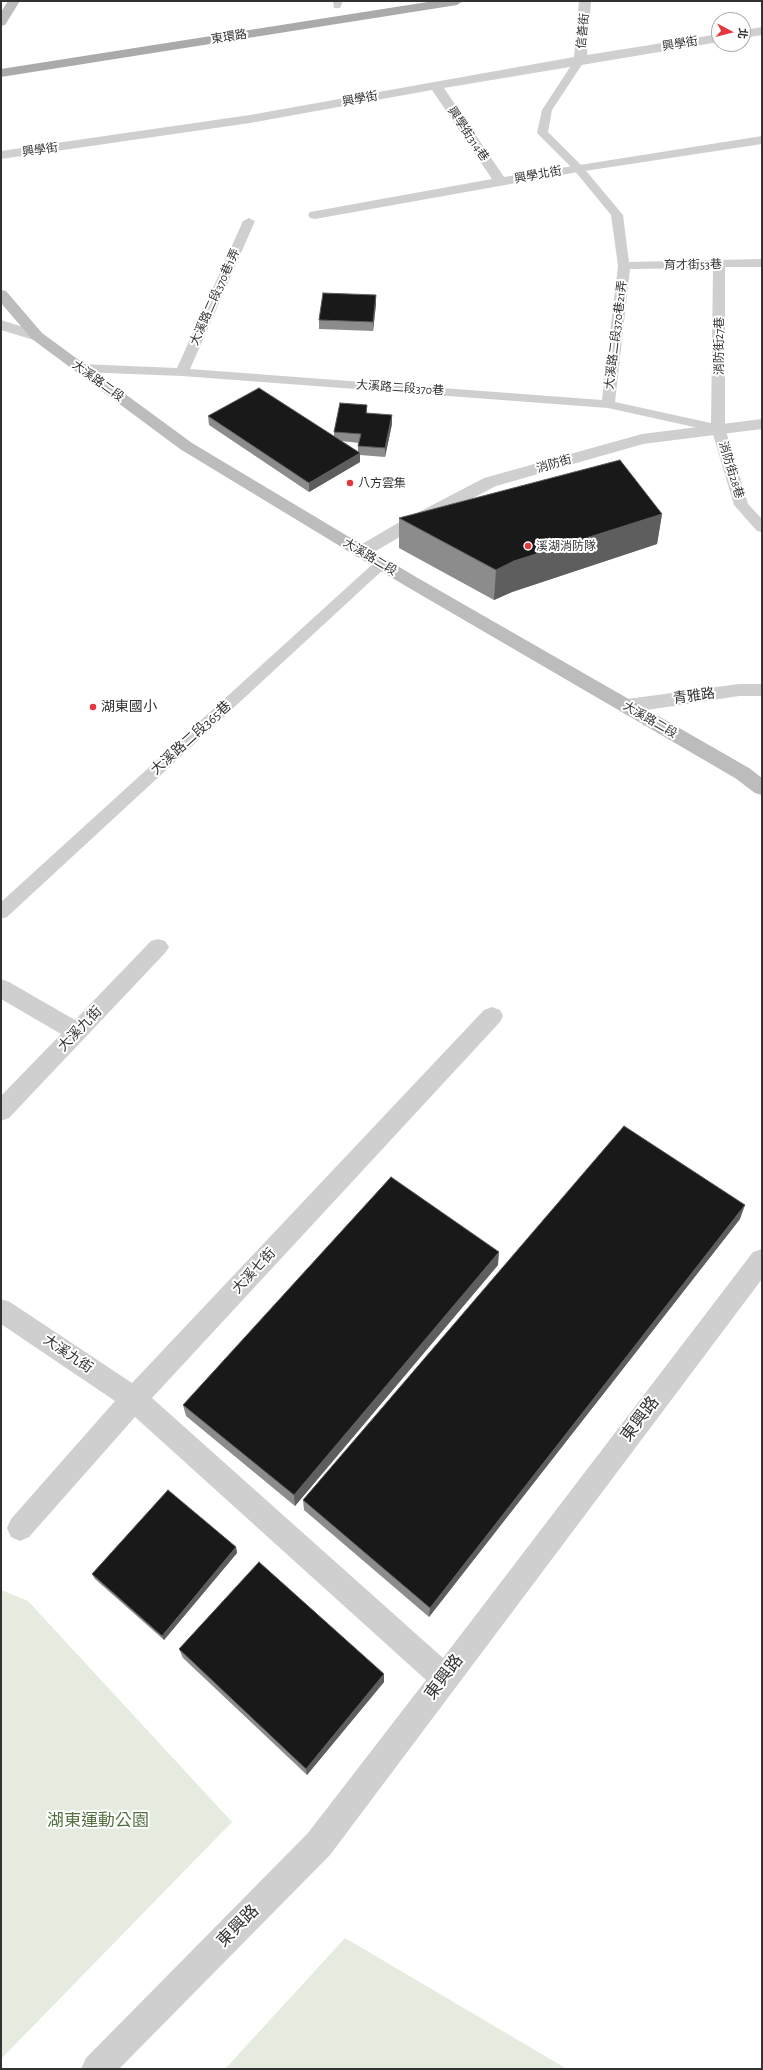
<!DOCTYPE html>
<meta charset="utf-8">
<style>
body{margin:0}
#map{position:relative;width:763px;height:2070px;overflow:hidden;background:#fff;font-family:"Alegreya Sans","Noto Sans TC",sans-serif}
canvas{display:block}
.frame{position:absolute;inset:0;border:2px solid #323232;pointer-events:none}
.north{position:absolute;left:711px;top:12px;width:40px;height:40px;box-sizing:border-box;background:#fff;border:1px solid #adadad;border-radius:50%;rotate:97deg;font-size:11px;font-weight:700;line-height:16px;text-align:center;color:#323232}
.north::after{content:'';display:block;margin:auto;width:14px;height:18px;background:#e5383e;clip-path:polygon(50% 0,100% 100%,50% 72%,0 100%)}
</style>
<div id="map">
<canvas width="763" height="2070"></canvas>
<div class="frame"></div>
<div class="north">北</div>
</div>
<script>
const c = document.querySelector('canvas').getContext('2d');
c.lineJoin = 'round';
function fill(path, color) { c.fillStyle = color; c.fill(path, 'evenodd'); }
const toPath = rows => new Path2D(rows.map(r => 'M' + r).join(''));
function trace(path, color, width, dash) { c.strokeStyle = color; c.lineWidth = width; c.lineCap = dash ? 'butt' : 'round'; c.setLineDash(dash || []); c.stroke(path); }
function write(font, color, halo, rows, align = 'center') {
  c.font = font + ' "Alegreya Sans","Noto Sans TC",sans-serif'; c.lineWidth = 4; c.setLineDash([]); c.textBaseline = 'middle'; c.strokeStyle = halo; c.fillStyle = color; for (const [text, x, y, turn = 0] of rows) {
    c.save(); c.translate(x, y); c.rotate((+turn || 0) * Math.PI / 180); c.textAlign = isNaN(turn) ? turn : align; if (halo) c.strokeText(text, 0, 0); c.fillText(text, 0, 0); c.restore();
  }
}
fill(toPath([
 [1,1590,28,1601,232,1822,1,2059],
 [345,1938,567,2069,225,2069]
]), '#e5ebde');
fill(toPath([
 [333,1,343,1,340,8,334,8,333,1],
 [580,57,585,60,552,110,548,132,582,166,623,215,629,262,762,259,762,267,725,267,725,428,748,504,762,519,762,532,757,531,734,505,712,431,608,408,182,376,80,372,74,368,80,364,177,368,243,221,249,218,255,221,190,369,602,400,618,266,611,215,574,170,537,133,542,110,576,58,580,57],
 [713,268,711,423,615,402,630,269,713,268],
 [381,559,386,561,388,564,386,567,7,917,1,919,1,902,376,561,381,559]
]), '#cfcfcf');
fill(toPath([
 [579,1,591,1,587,55,719,34,719,42,444,88,504,177,762,136,762,144,578,172,315,219,310,218,308,215,310,212,492,179,432,90,250,123,1,159,1,151,250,115,574,57,579,1],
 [762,27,762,35,743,38,743,30,762,27],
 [1,320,42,333,45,336,42,339,37,341,1,330,1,320],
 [762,419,762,429,643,444,496,486,410,531,367,556,361,558,355,556,352,552,355,548,398,523,484,478,642,434,762,419],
 [739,684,762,684,762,696,739,696,627,713,620,711,618,706,620,701,627,699,739,684],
 [158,939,165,941,169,947,165,953,9,1118,1,1121,1,1096,61,1034,1,999,1,979,9,982,75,1020,151,941,158,939],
 [492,1007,500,1010,503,1016,500,1022,152,1398,443,1658,753,1252,762,1249,762,1279,330,1855,119,2069,81,2069,86,2058,308,1833,426,1680,135,1417,29,1537,20,1541,11,1537,7,1528,11,1519,115,1401,1,1324,1,1299,10,1302,132,1383,484,1010,492,1007]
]), '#cfcfcf');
fill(toPath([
 [8,1,20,1,5,25,1,26,1,12,8,1],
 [1,290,6,291,42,333,192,443,416,577,749,768,762,778,762,795,755,793,735,778,404,585,180,449,32,339,1,303,1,290]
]), '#bcbcbc');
fill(toPath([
 [434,1,463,1,457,5,1,77,1,69,434,1]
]), '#aaa');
fill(toPath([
 [376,295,376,304,373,331,319,329,319,320],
 [367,405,367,413,392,424,385,457,360,455,360,462,309,492,209,425,208,416,334,436,334,432],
 [341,441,359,443,358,446,358,452],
 [662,514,657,544,512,592,494,600,399,548,399,518],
 [740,1219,429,1617,304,1510,303,1500],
 [498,1265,295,1506,186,1416,183,1405],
 [236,1547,237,1553,164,1640,95,1579,92,1574],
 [179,1649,384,1682,307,1775,183,1658]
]), '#8c8c8c');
fill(toPath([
 [376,295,376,304,373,331,373,322],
 [367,405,367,414,366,413],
 [392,415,392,424,385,457,385,448],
 [360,453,360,462,309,492,309,483],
 [662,514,657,544,512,592,494,600,496,570,514,561],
 [745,1205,740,1219,429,1617,430,1608],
 [499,1252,498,1265,295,1506,294,1495],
 [236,1547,237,1553,164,1640,162,1636],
 [384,1674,384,1682,307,1775,306,1769]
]), '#5e5e5e');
const building = toPath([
 [323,293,376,295,373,322,319,320,323,293],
 [259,388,360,453,309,483,208,416,259,388],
 [340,403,367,405,366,413,392,415,385,448,358,446,361,434,334,432,340,403],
 [620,460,662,514,514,561,496,570,399,518,620,460],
 [624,1126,745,1205,430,1608,303,1500,624,1126],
 [391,1177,499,1252,294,1495,183,1405,391,1177],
 [168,1490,236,1547,162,1636,92,1574,168,1490],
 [259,1562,384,1674,306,1769,179,1649,259,1562]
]);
fill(building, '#191919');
trace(building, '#5e5e5e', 1);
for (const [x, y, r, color] of [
 [350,483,4,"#e5383e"],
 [528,546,4,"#e5383e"],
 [93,707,4,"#e5383e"]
]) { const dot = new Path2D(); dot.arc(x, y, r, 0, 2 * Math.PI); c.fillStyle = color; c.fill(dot); trace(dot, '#fff', 1.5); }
write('12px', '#323232', '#fff', [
 ["信善街",583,31,-84],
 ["東環路",229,37,-9],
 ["興學街",680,44,-9],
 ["興學街",360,99,-10],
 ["興學街314巷",468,134,56],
 ["興學街",40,150,-8],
 ["興學北街",538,175,-10],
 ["育才街53巷",693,265,-1],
 ["大溪路二段370巷1弄",215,297,-66],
 ["大溪路二段370巷21弄",616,335,-83],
 ["消防街27巷",719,346,-90],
 ["大溪路二段",98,381,36],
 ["大溪路二段370巷",400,388,4],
 ["消防街",554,464,-16],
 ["消防街28巷",731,470,73],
 ["大溪路二段",370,557,31],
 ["大溪路二段",650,720,30]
]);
write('12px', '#323232', '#fff', [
 ["八方雲集",358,483],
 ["溪湖消防隊",536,546]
], 'left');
write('14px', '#323232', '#fff', [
 ["青雅路",694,696,-8],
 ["大溪路二段365巷",191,738,-42],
 ["大溪九街",80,1029,-46],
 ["大溪七街",254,1271,-47],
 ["大溪九街",68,1354,34]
]);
write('14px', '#323232', '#fff', [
 ["湖東國小",101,707]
], 'left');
write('17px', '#323232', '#fff', [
 ["東興路",640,1419,-53],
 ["東興路",444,1677,-53],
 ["東興路",238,1926,-45]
]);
write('17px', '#536f3f', '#fff', [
 ["湖東運動公園",98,1821]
]);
</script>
